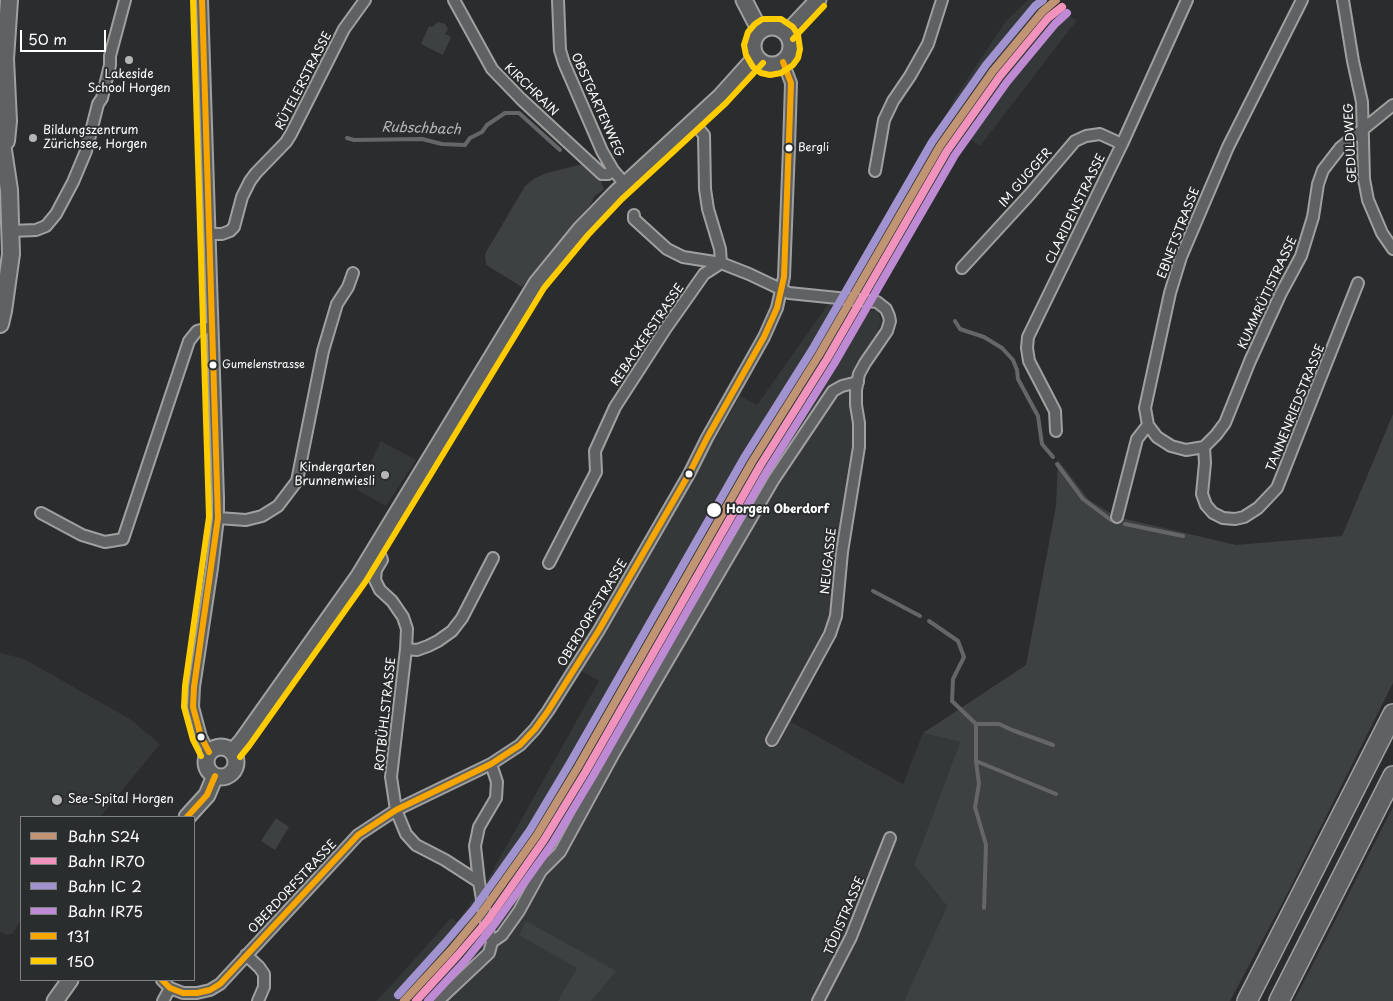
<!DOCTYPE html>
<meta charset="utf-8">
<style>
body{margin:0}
#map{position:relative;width:1393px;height:1001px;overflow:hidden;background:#2b2c2d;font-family:"Playpen Sans",sans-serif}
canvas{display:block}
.legend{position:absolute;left:20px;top:816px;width:175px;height:165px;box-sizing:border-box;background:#2a2d2e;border:1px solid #7f8182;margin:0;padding:6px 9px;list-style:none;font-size:15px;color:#fff}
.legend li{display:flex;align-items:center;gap:10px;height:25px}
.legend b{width:25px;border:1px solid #7f8182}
.scale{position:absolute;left:20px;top:30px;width:86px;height:22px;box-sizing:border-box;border:2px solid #fff;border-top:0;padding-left:6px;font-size:15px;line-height:18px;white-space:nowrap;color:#fff;-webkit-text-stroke:4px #2a2d2e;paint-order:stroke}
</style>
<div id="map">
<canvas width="1393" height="1001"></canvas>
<ul class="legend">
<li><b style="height:6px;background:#c19473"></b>Bahn S24</li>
<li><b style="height:6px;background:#f193bd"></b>Bahn IR70</li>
<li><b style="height:6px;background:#a093cf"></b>Bahn IC 2</li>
<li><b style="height:6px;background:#be8ad3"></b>Bahn IR75</li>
<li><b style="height:6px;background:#f7a600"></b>131</li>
<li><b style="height:6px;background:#fc0"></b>150</li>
</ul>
<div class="scale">50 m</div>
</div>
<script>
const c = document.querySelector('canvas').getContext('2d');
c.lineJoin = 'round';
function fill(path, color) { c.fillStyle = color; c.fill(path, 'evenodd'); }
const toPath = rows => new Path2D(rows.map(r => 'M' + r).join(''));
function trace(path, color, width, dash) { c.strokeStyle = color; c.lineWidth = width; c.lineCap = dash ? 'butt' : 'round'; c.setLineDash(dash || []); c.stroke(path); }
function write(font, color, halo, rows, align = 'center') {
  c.font = font + ' "Playpen Sans",sans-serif'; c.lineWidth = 4; c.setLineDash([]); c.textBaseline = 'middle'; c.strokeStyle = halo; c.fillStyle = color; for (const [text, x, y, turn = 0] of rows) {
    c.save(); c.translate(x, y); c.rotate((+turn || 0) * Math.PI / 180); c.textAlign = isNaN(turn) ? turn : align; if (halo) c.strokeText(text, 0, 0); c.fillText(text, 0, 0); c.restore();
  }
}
fill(toPath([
 [1028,0,1037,0,1077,20,980,146,968,137,878,291,873,288,863,306,867,312,877,309,881,321,878,332,856,369,863,383,861,401,865,441,852,508,841,623,788,720,903,784,923,733,960,742,914,865,947,906,904,1001,376,1001,399,977,451,918,457,922,488,879,599,681,580,670,710,440,714,441,740,396,757,405,829,303,840,304,924,162,954,99,1006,21],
 [381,441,416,460,386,506,357,490],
 [0,653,24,659,130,719,160,744,100,817,21,817,21,920,13,933,8,935,0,932]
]), '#353839');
fill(toPath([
 [438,22,445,24,448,29,445,34,451,37,443,55,421,44,429,26,432,27],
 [583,164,601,181,604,189,594,197,591,204,522,287,488,266,486,264,485,254,525,186,535,178,547,173],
 [1393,414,1393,683,1287,894,1230,1001,904,1001,947,906,914,865,960,742,923,733,1026,665,1056,506,1058,460,1089,500,1117,517,1236,545,1342,536],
 [1393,807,1393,1001,1294,1001],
 [276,818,289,827,275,850,261,841],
 [526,921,616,971,591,1001,558,1001,577,968,519,935]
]), '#3e4142');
trace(toPath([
 [347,138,354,140,422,139,442,144,465,145,470,138,482,132,487,125,505,113,519,113,560,150],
 [955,321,960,329,984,337,1002,348,1013,360,1017,370,1018,379,1038,416,1042,444,1053,457],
 [1057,464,1083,499,1111,520],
 [1125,524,1183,536],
 [873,591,920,616],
 [929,621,958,641,964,657,953,679,952,701,976,724,976,761,979,784,975,807,986,845,984,908],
 [976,724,999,724,1012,730,1053,745],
 [976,761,1056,794]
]), '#646667', 4);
const street = toPath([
 [202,0,218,498,218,518,212,568,194,687,193,707,201,737,209,752],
 [454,0,492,69,521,99,602,174,608,174,613,170],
 [558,0,560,50,564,63,602,151,613,170,625,184],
 [1302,0,1228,147,1181,257,1170,293,1145,408,1148,425,1157,437,1171,446,1186,450,1204,447,1216,435,1225,423,1250,361,1280,295,1301,256,1313,217,1318,184,1323,170,1340,148,1393,105],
 [1343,0,1353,61,1362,102,1364,179,1368,200,1382,233,1393,249],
 [875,171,884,120,893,101,910,76,928,44,942,0],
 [634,215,634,219,667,249,683,257,721,263,749,274,789,293,877,302,886,309,889,316,890,321,887,331,865,363,859,374,856,390,856,405,859,423,859,447,842,552,836,616,830,634,772,740],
 [11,231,36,230,46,226,56,214,73,182,86,151,98,104,102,98,110,65,110,56,125,0],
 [211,234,222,234,230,231,234,227,242,197,250,181,256,173,286,142,291,134,344,29,365,0],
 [962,268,1029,195,1075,141,1086,136,1100,134,1122,144],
 [1056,431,1055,411,1029,361,1027,348,1028,337,1122,144,1187,0],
 [1204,447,1205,463,1202,494,1206,505,1213,513,1223,518,1235,519,1244,517,1258,508,1277,488,1358,283],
 [41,513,82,535,105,542,123,539,189,341,197,331,212,327],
 [1117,517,1137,439,1148,425],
 [218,518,246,520,262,516,278,506,297,481,323,351,337,304,348,287,353,273],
 [374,552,381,557,382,560,376,570,375,580,380,590,392,601,403,617,407,629,406,649,391,777,396,810,406,834,416,845,445,860,479,882],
 [549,563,596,472,595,451,615,407,666,328,704,274,721,263,720,249,708,209,705,189,704,135,693,122],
 [406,649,417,650,428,646,438,641,452,631,462,618,493,558],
 [491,764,497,782,496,798,479,827,475,846,479,882,487,928,492,942],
 [246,955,259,967,264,974,264,987,258,1001],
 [162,980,170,988,183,993,197,993,210,990,220,984,358,835,396,810,491,764,520,745,535,729,548,711,599,630,689,474,707,438,764,337,777,308,784,277,789,148,791,83,783,62],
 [163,1001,170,988],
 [438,1001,489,953,492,942,502,935,519,911,541,871,560,852,614,753,774,479,833,391,842,386,858,382],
 [818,1001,851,937,890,838]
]);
const secondary = toPath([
 [744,0,760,31],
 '753 46a19 19 0 1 1 38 0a19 19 0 1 1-38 0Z',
 [787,33,818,0],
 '206 762a15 15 0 1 1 30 0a15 15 0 1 1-30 0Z',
 [233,751,242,741,359,576,537,283,581,229,616,193,720,97,756,57],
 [187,817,207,795,215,776],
 [55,1001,70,980]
]);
const primary = toPath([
 [0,130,9,190,11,254,3,311,0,324],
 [6,141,8,121,5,59,9,0]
]);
const highway = toPath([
 [1247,1001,1393,714],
 [1279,1001,1393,776]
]);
trace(street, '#a0a0a0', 14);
trace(secondary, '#a0a0a0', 19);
trace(primary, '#a0a0a0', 20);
trace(highway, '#a0a0a0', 22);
trace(street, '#606162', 10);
trace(secondary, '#606162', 15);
trace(primary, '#606162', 16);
trace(highway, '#606162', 19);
trace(toPath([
 [202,0,218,518,194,687,193,707,201,737,209,752],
 [187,817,207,795,215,776],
 [162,980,170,988,183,993,197,993,210,990,220,984,358,835,396,810,491,764,520,745,535,729,548,711,599,630,689,474,707,438,764,337,777,308,784,277,791,83,783,62]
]), '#f7a600', 6);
trace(toPath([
 [193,0,209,517,185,686,184,707,193,740,201,756],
 [761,20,755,24,748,32,744,45,746,55,753,67,761,73,770,75,781,73,793,65,798,58,800,49,798,35,793,27,781,19,764,19],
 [793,39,824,6],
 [240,757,249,746,366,581,544,288,588,235,622,199,726,103,763,63]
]), '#fc0', 6);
trace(toPath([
 [404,1001,452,949,481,914,537,835,578,767,752,462,819,355,940,146,993,71,1042,12,1056,0]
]), '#c19473', 8);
trace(toPath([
 [416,1001,458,955,488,920,544,840,586,771,760,466,827,359,947,151,1000,76,1048,18,1062,7]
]), '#f193bd', 8);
trace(toPath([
 [398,995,445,943,474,909,530,830,570,763,744,458,812,350,932,142,986,65,1035,6,1043,0]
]), '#a093cf', 8);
trace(toPath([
 [428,1001,465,961,494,925,552,844,593,776,767,471,834,364,955,155,1007,82,1055,24,1067,13]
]), '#be8ad3', 8);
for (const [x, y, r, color] of [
 [129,60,5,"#b5b5b6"],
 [33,138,5,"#b5b5b6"],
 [789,148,4.5,"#fff"],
 [213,365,4.5,"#fff"],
 [689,474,4.5,"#fff"],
 [385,475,5,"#b5b5b6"],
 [714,510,8,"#fff"],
 [201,737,4.5,"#fff"],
 [57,800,6,"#b5b5b6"]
]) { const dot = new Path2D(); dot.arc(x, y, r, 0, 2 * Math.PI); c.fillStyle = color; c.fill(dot); trace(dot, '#2a2d2e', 2); }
write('11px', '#fff', '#2a2d2e', [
 ["Bergli",798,148],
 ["Gumelenstrasse",222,365]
], 'left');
write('12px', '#fff', '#2a2d2e', [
 ["Lakeside",129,75,"center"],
 ["School Horgen",129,89,"center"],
 ["Bildungszentrum",43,131],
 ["Zürichsee, Horgen",43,145],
 ["Kindergarten",375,468,"right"],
 ["Brunnenwiesli",375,482,"right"],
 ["See-Spital Horgen",68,800]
], 'left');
write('12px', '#fff', '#2a2d2e', [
 ["RÜTELERSTRASSE",304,81,-63],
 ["KIRCHRAIN",531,90,44],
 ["OBSTGARTENWEG",597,105,66],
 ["GEDULDWEG",1351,143,-93],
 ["IM GUGGER",1026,178,-49],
 ["CLARIDENSTRASSE",1076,209,-64],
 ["EBNETSTRASSE",1179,233,-69],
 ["KUMMRÜTISTRASSE",1268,293,-65],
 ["REBACKERSTRASSE",648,335,-56],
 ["TANNENRIEDSTRASSE",1296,408,-68],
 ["NEUGASSE",829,561,-84],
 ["OBERDORFSTRASSE",593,613,-59],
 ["ROTBÜHLSTRASSE",386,714,-84],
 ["OBERDORFSTRASSE",293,887,-47],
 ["TÖDISTRASSE",845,916,-67]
]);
write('bold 12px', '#fff', '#2a2d2e', [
 ["Horgen Oberdorf",726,510]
], 'left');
write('italic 14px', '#b4b6b6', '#2a2d2e', [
 ["Rubschbach",421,129,2]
]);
</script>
